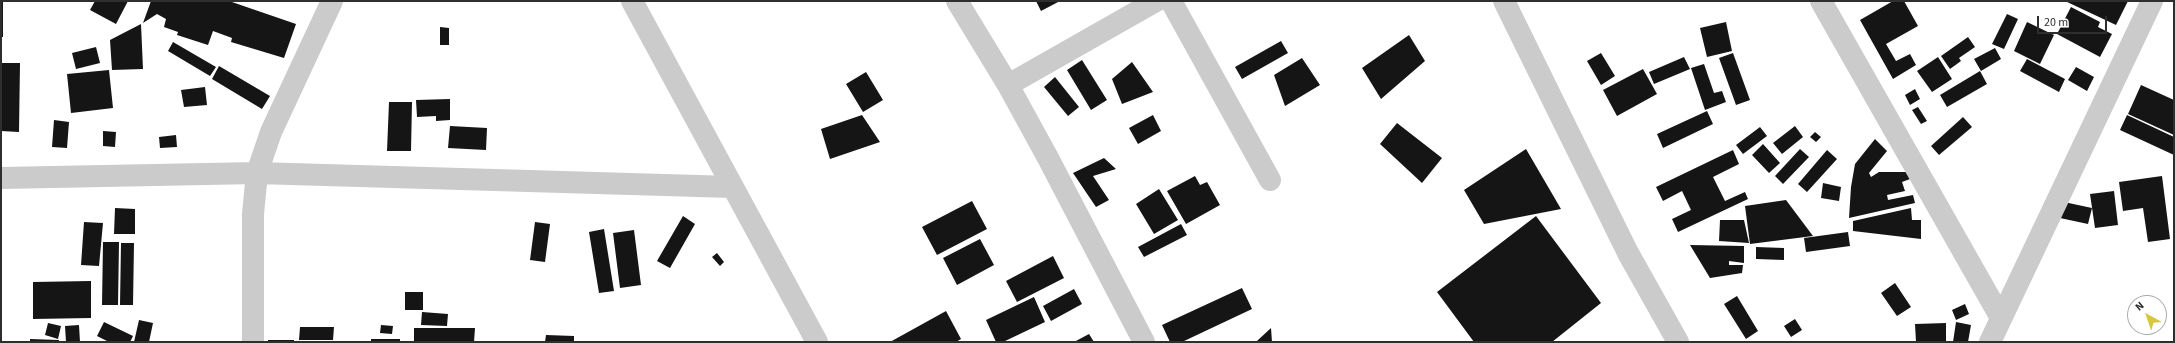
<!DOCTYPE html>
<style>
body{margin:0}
#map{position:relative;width:2175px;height:343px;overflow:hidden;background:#fff;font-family:"Source Sans 3",sans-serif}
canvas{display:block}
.frame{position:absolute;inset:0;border:2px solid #2e2e2e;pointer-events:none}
.north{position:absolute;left:2127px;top:295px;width:40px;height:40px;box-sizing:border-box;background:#fff;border:1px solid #ababab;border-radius:50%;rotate:320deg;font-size:11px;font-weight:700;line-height:16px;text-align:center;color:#2e2e2e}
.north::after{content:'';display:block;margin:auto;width:14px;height:18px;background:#d6c73f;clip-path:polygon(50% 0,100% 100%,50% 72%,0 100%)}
.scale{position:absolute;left:2037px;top:16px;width:70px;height:18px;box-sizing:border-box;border:2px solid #2e2e2e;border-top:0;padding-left:5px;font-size:12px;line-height:14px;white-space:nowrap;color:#2e2e2e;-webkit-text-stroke:3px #fff;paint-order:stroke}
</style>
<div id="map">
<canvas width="2175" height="343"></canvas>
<div class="frame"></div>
<div class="north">N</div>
<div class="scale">20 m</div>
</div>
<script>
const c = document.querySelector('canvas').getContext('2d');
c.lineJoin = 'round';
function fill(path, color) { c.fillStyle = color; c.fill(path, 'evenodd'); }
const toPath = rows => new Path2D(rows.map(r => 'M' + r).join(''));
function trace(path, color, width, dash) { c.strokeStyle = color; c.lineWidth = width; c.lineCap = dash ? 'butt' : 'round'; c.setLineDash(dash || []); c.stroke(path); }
fill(toPath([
 [1,1,3,1,3,37,1,37],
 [95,1,128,1,116,24,90,10],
 [151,1,229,1,296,24,284,58,231,42,232,38,213,31,208,45,177,35,178,32,164,27,166,19,157,14,143,23],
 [1036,1,1060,1,1041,11],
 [1893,1,1904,1,1918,26,1886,44,1896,61,1910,54,1916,65,1893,79,1860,20],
 [2065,1,2128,1,2116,25],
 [2071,7,2100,22,2098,27,2112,34,2100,57,2057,34],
 [2007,14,2018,19,2004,49,1992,44],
 [1726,22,1732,51,1707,57,1700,28],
 [2027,22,2054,35,2040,64,2014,51],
 [141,24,143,69,112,70,110,40],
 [440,27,449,28,449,45,440,45],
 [1409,35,1425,61,1381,99,1362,68],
 [1968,37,1975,47,1959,58,1961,61,1950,69,1941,56],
 [1281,41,1288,53,1242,79,1235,67],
 [173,42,216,67,210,76,168,51],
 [96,47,100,63,76,69,72,53],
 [1995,48,2001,59,1981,71,1974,59],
 [1601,53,1615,76,1601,85,1587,61],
 [1733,53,1750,100,1736,105,1719,58],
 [1684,57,1690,69,1654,84,1649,72],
 [1938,57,1952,79,1932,92,1917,71],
 [1302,58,1320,85,1285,106,1274,75],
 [2027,59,2065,79,2059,92,2020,71],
 [1082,60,1107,100,1091,110,1067,70],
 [1132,62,1153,92,1122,104,1112,79],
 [1,63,20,63,19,132,1,131],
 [1704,64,1714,93,1722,91,1726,102,1705,110,1691,68],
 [219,66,270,96,262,109,212,79],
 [2076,67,2094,77,2087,91,2068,80],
 [1643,69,1657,94,1617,116,1603,90],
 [109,70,113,108,71,113,67,74],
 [1980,71,1987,84,1947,107,1940,95],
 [866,72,883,100,863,112,846,84],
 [1055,77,1079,107,1068,116,1044,87],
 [2141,85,2174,100,2174,135,2128,114],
 [205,87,207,105,184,107,181,90],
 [1915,89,1920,99,1910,105,1905,95],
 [450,99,450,120,436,121,436,116,417,117,416,100],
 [389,102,412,102,411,151,387,151],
 [1918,107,1927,121,1921,124,1912,110],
 [1707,111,1713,124,1663,148,1657,134],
 [862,115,880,142,830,159,821,129],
 [1153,115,1161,131,1138,144,1129,128],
 [2127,115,2174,137,2174,155,2120,130],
 [1963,117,1972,127,1939,155,1931,146],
 [54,120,69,122,67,148,52,147],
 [1397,123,1442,158,1422,183,1380,144],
 [450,126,487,128,486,150,448,148],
 [1795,126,1803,137,1782,154,1773,143],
 [1760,127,1767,136,1743,154,1736,145],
 [103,131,116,132,115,147,103,146],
 [1815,132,1821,137,1816,142,1810,137],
 [176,135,177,147,160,148,159,137],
 [1875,139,1887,151,1869,173,1871,177,1879,172,1909,172,1910,179,1902,182,1905,191,1887,195,1888,200,1913,195,1915,203,1849,218,1851,187,1855,164],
 [1763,144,1780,163,1769,173,1752,155],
 [1526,149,1561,209,1484,224,1464,190],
 [1800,149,1809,157,1783,184,1775,176],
 [1733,150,1739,164,1713,177,1725,201,1745,192,1748,199,1678,232,1672,219,1691,210,1682,191,1663,201,1656,187],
 [1827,150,1837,159,1807,192,1798,184],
 [1104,158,1116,169,1093,176,1109,200,1096,207,1073,173],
 [1195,176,1200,185,1207,182,1220,205,1186,224,1167,191],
 [2162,176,2170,239,2148,242,2143,208,2123,211,2119,182],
 [1823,183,1841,187,1839,201,1821,198],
 [1159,189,1178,220,1154,234,1136,204],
 [2114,191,2118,225,2095,228,2090,194],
 [1786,200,1813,236,1750,244,1745,206],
 [972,201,987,229,937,255,922,227],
 [2064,202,2092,208,2088,224,2060,218],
 [115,208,135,209,135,234,114,234],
 [1911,208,1912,220,1921,220,1921,239,1853,231,1853,221],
 [683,216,695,224,670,268,657,261],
 [1536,216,1601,303,1552,342,1474,342,1437,292],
 [1720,220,1744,220,1749,243,1719,241],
 [84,222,103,223,99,266,81,265],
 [535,222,550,224,545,262,530,260],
 [1181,224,1187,235,1144,257,1138,247],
 [604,229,614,291,599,293,589,232],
 [634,230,641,285,620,288,613,233],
 [1848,232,1850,246,1806,252,1804,238],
 [980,239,994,265,957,285,943,258],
 [103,242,119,242,118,305,102,305],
 [121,243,134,243,133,305,120,305],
 [1690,245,1744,246,1744,263,1729,261,1729,265,1743,265,1742,273,1710,278],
 [1756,247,1784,248,1784,260,1756,259],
 [717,253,724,262,720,266,712,257],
 [1053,256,1064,278,1017,302,1006,281],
 [91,281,91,318,33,319,33,282],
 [1895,283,1911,307,1897,316,1881,293],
 [1242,288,1252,309,1182,342,1170,342,1162,325],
 [1074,289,1082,304,1051,321,1043,306],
 [405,292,423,292,423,310,405,310],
 [1737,296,1758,331,1746,339,1724,304],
 [1034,297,1045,322,1003,342,996,342,986,320],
 [1965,304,1969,314,1956,320,1952,310],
 [946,311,961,339,956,342,890,342],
 [422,312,448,314,447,326,421,325],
 [1795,319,1802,330,1791,337,1784,326],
 [139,320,153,323,149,342,134,342],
 [104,322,133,336,130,342,109,342,97,336],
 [1956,322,1971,325,1968,342,1953,342],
 [48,323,61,326,58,339,45,335],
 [1946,323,1946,342,1916,342,1915,324],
 [79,325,80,342,66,342,65,326],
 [381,325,393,326,392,334,380,333],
 [300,327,334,327,333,340,299,340],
 [414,328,475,328,474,342,414,342],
 [1271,328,1272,342,1256,342,1258,340],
 [1089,334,1094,342,1074,342],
 [546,335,574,336,574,342,545,342],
 [30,339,59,340,59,342,30,342],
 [371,339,400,339,400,342,371,342],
 [268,340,294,340,294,342,268,342]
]), '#151515');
trace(toPath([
 [632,1,817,342],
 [957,1,1008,85,1048,158,1144,342],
 [1171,1,1270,180],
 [1504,1,1628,253,1678,342],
 [1821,1,2001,318],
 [1008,85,1156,1],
 [1,178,257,173,732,187],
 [253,342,253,214,257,173,271,132,332,1],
 [1990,342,2152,1]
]), '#cbcbcb', 22);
</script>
